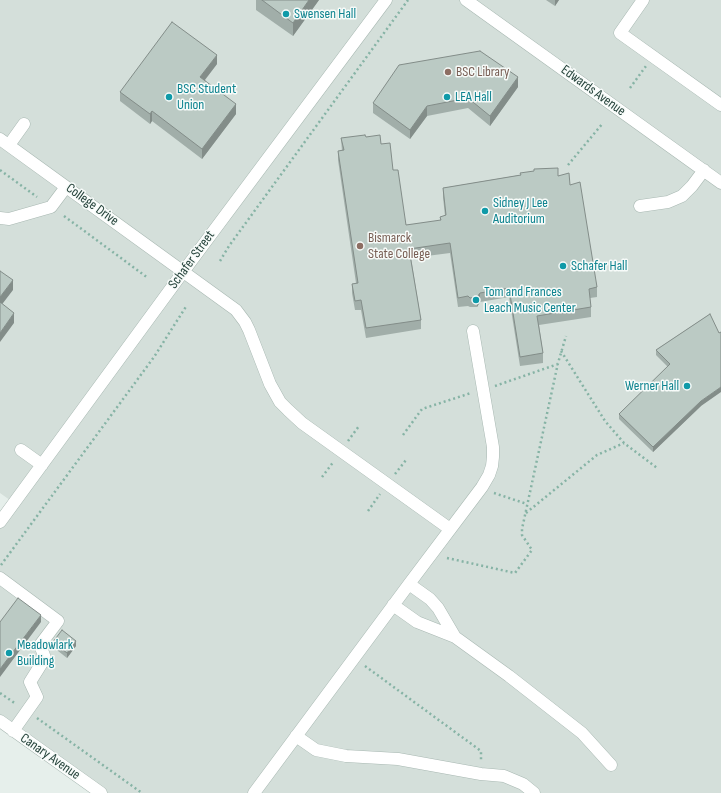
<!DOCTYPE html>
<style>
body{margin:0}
canvas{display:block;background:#e6efeb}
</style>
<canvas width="721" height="793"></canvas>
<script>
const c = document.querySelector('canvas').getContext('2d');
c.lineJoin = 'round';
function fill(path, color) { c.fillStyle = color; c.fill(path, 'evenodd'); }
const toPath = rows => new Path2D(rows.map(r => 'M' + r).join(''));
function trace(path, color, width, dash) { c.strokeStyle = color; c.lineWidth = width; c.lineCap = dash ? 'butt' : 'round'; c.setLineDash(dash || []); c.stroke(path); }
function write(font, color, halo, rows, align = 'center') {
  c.font = font + ' "Sofia Sans Condensed",sans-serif'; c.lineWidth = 3; c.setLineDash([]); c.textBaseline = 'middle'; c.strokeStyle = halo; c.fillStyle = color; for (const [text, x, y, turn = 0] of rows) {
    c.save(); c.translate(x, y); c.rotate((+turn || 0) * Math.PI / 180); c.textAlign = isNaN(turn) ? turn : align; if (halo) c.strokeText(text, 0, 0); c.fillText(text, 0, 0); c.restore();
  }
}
fill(toPath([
 [0,0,721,0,721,793,101,793,0,721,0,522,14,503,0,493]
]), '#d4dfda');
const minor = toPath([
 [466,0,721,183],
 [643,0,620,33,721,105],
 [0,139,236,310,245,322,249,330,270,384,280,402,288,410,302,423,450,529],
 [9,145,24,124],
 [640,206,668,202,682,196,692,186,704,170],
 [0,218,9,219,51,207,66,187],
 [21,450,42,465],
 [0,522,183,272,386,0],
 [0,578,58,621,40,645,45,658,30,682,37,697,13,731],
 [409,584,430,599,438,608,455,637],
 [393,605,417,622,455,637,509,676,582,733,611,765],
 [0,721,101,793],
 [296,736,316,750,346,756,398,759,481,774,504,776,523,784,534,793],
 [254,793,409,584,482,487,489,475,492,466,493,457,493,447,473,331]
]);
trace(minor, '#a8b8b2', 13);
trace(toPath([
 [630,88,646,66],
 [568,165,603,123],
 [0,170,37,197],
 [64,216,148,278],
 [220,261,229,246,408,0],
 [561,351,605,421,624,443,657,468],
 [495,386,558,364],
 [403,435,422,409,471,393],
 [348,441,359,426],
 [395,474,406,460],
 [322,477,334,461],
 [494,493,527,504],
 [368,511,380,494],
 [526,513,597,455,624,443],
 [447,558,515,573,532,550,522,535,522,529,558,363,566,336],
 [1,565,154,357,187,305],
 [365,666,481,751,481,760],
 [0,693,16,704],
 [37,718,142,793]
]), '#86b3a5', 2.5, [2, 3]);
trace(minor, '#fff', 12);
fill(toPath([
 [256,0,319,0,293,36,256,10],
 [546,0,559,0,555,6],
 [217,64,205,80,236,114,202,159,152,121,150,124,120,101,120,92],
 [518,87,490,126,468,108,427,116,410,139,373,113,373,103],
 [366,137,381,144,393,170,406,225,440,221,440,217,445,216,443,197,443,188,520,175,534,171,534,169,558,176,570,185,597,287,597,297,590,298,591,307,591,317,539,325,543,353,543,363,520,366,509,297,480,302,477,307,470,307,468,306,458,307,450,253,411,258,421,320,421,329,366,338,361,310,355,310,352,293,352,284,356,283,338,160,338,151,342,151,341,138],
 [710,314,701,406,653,452,619,419,619,414,668,367,656,355,656,350],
 [53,642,76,646,67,658,53,647]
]), '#a1aea9');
fill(toPath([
 [309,0,319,0,293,36,293,23],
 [555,0,559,0,555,6],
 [217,55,217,64,200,86,200,77],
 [518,77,518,87,490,126,490,116],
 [236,104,236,114,202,159,202,149],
 [427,106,427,116,410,139,410,130],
 [152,111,152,121,150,124,150,114],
 [13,280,13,290,0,307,0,297],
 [480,293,480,302,477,307,477,297],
 [14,313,14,323,0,342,0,333],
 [721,387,721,392,701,406,653,452,653,447,701,401],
 [41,615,41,622,0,677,0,669],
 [76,641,76,646,67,658,67,653]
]), '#838d89');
const building = toPath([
 [262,0,309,0,293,23,262,0],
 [172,22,217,55,200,77,236,104,202,149,152,111,150,114,120,92,172,22],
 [480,51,518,77,490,116,468,98,427,106,410,130,373,103,399,65,480,51],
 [365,135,366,137,380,135,381,144,390,143,393,170,398,170,406,225,441,220,440,217,446,215,443,188,521,175,520,173,534,171,534,169,558,168,558,176,569,173,570,185,580,182,597,287,589,289,591,307,537,316,543,353,520,357,509,288,480,293,477,297,470,298,468,296,458,298,450,243,409,249,421,320,366,328,361,300,355,301,352,284,358,283,338,151,344,150,341,138,365,135],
 [0,271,13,280,0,297,0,271],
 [0,302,14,313,0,333,0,302],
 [710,314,719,333,721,332,721,387,701,401,653,447,619,414,670,364,656,350,710,314],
 [18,598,41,615,0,669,0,622,18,598],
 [62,630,76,641,67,653,53,642,62,630]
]);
fill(building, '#bbcac4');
trace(building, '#838d89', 1);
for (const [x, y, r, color] of [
 [286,14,4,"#0f9aa8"],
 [448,72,4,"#8d6e63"],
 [169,97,4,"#0f9aa8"],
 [447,97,4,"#0f9aa8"],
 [485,211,4,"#0f9aa8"],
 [360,246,4,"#8d6e63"],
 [563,266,4,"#0f9aa8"],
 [476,300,4,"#0f9aa8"],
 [687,386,4,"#0f9aa8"],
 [9,653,4,"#0f9aa8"]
]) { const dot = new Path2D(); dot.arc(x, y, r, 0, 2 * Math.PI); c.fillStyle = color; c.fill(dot); trace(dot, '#f7fbf9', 1.5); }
write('14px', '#0d838f', '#f7fbf9', [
 ["Swensen Hall",294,14],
 ["BSC Student",177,89],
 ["Union",177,105],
 ["LEA Hall",455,97],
 ["Sidney J Lee",493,203],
 ["Auditorium",493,219],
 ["Schafer Hall",571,266],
 ["Tom and Frances",484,292],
 ["Leach Music Center",484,308],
 ["Werner Hall",679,386,"right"],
 ["Meadowlark",17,645],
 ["Building",17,661]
], 'left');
write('14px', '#785e54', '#f7fbf9', [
 ["BSC Library",456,72],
 ["Bismarck",368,238],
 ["State College",368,254]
], 'left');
write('14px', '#24423a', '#f7fbf9', [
 ["Edwards Avenue",593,91,36],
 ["College Drive",92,205,36],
 ["Schafer Street",192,260,-54],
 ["Canary Avenue",50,757,35]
]);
</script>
